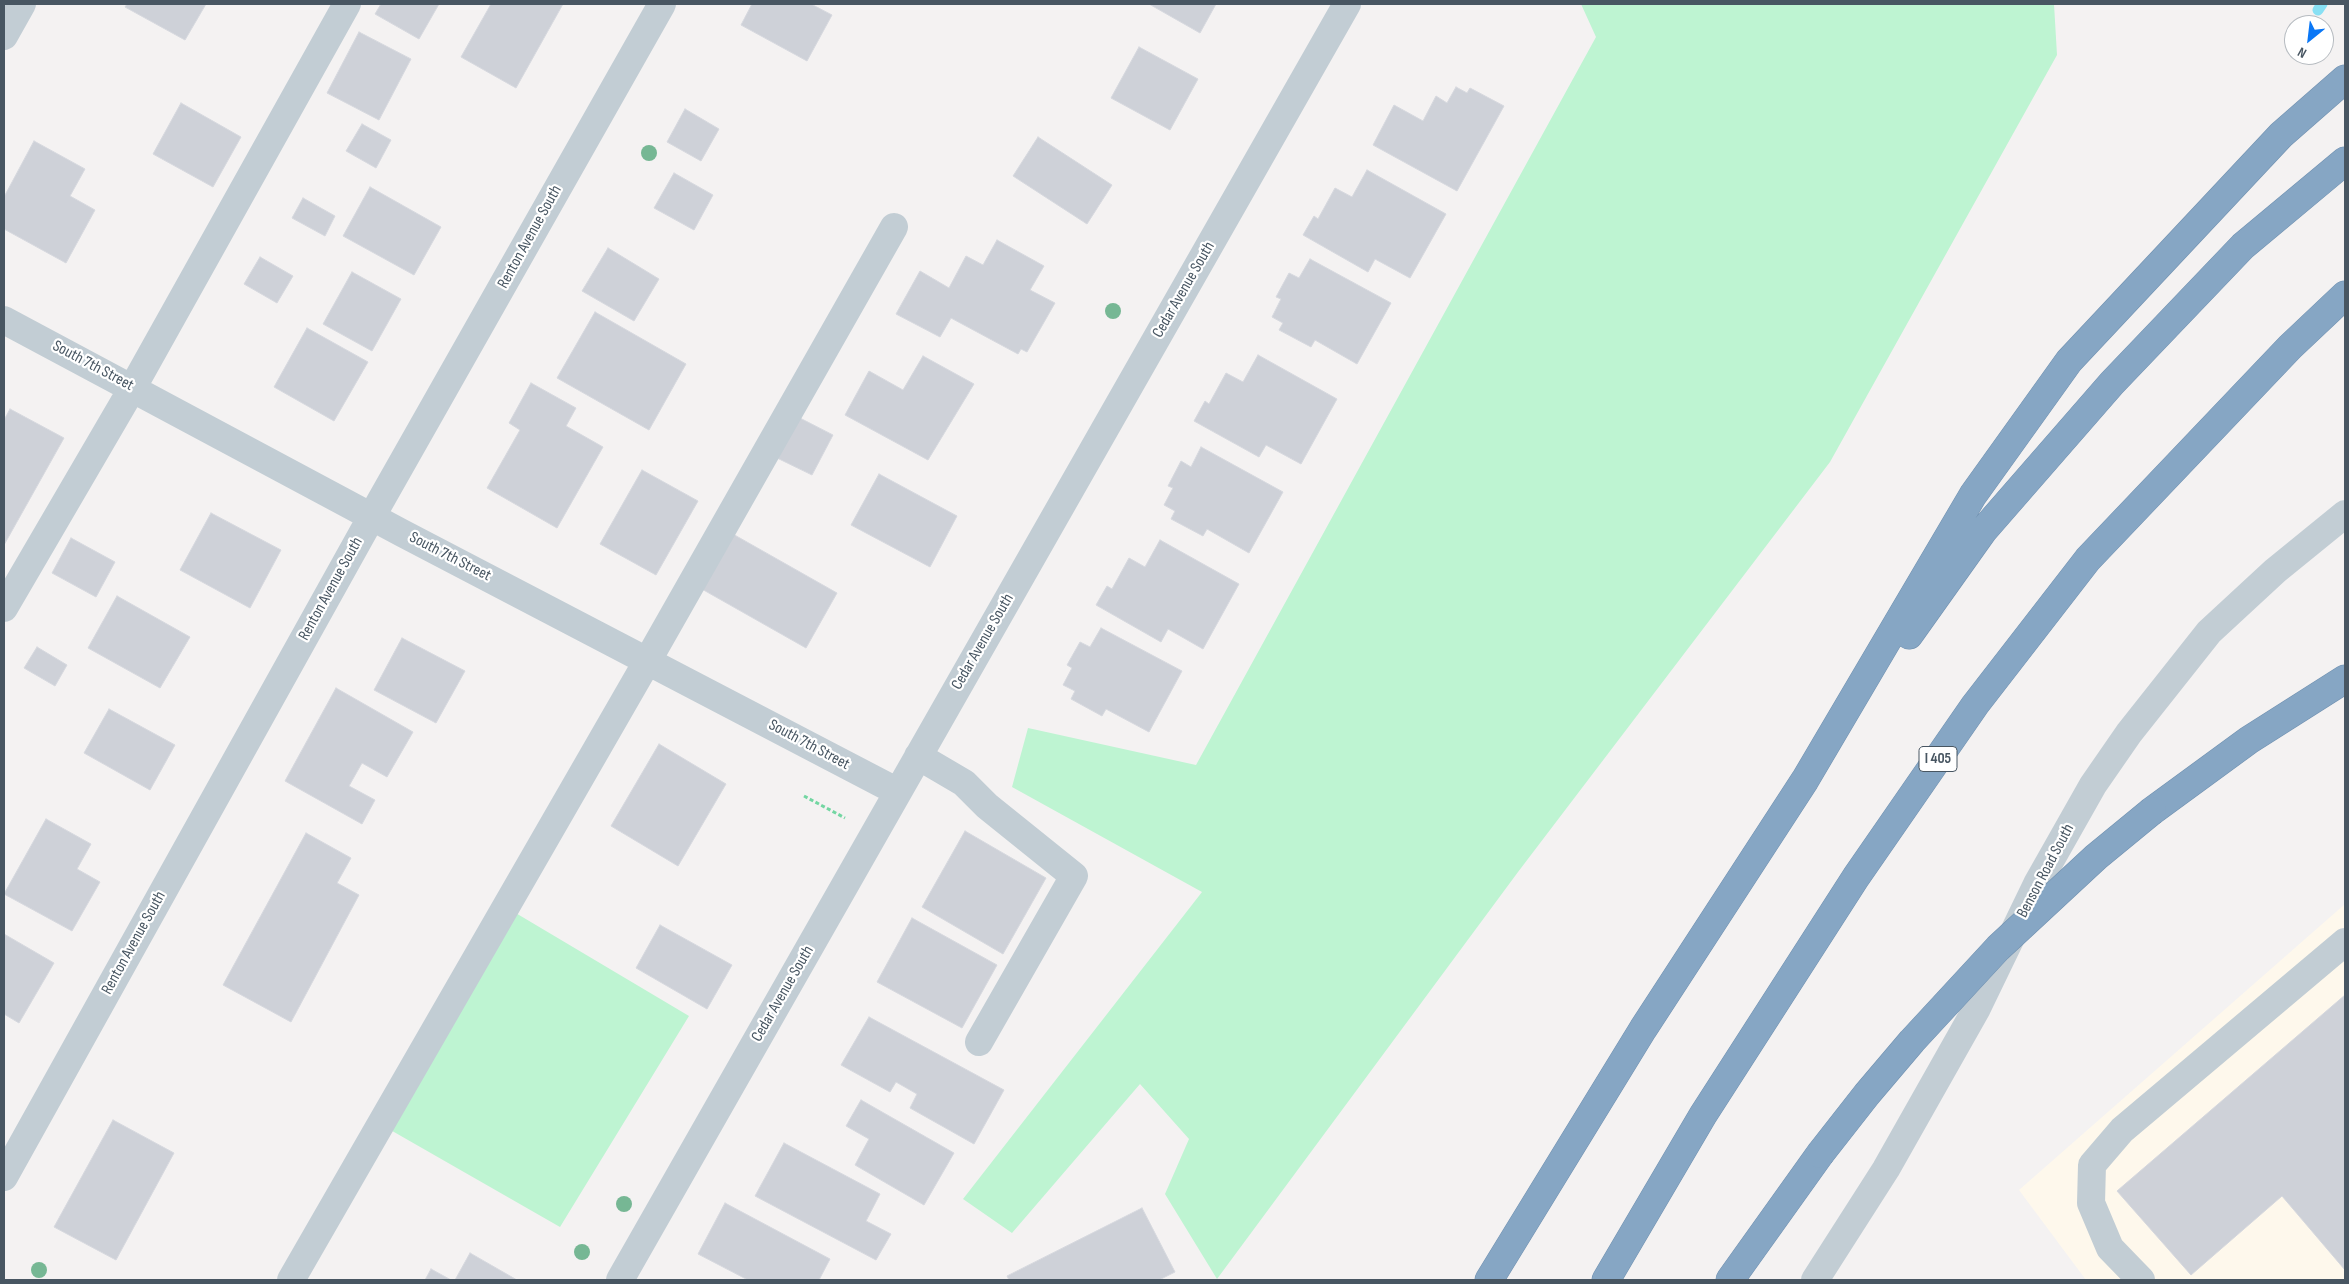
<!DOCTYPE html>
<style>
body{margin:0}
#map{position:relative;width:2349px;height:1284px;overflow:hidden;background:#f4f2f2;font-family:"Sofia Sans Condensed",sans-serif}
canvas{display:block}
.frame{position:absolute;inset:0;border:5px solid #485662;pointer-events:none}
.north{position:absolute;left:2284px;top:15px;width:50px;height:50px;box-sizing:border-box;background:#fff;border:1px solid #b6bbc0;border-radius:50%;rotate:209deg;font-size:14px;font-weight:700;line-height:20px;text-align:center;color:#485662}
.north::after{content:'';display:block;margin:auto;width:18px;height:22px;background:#0a77f6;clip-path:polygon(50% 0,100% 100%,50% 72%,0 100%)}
</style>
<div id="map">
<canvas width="2349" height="1284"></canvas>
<div class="frame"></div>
<div class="north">N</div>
</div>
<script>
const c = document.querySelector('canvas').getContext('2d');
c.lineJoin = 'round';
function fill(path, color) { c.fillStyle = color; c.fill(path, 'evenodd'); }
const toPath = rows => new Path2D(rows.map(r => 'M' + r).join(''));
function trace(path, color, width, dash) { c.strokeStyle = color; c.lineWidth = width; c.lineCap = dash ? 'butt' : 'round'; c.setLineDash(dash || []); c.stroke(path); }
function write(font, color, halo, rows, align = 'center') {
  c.font = font + ' "Sofia Sans Condensed",sans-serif'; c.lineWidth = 4.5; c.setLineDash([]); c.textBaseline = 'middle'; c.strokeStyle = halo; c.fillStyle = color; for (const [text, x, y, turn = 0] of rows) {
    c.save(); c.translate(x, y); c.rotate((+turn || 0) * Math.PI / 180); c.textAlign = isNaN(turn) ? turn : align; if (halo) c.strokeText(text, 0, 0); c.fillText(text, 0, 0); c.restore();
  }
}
fill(toPath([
 [2345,904,2345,1280,2086,1280,2019,1190]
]), '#fef8ec');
fill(toPath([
 [1581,4,2054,4,2057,55,1830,462,1518,872,1217,1279,1165,1194,1189,1139,1140,1084,1012,1233,963,1199,1202,892,1012,787,1028,728,1196,765,1596,37],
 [514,912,689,1016,560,1227,387,1128]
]), '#bef4d2');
trace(toPath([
 [2318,10,2322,4]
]), '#88e0f4', 11);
const building = toPath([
 [127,4,206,4,185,40,125,7,127,4],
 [381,4,439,4,419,39,375,14,381,4],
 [491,4,563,4,516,88,461,57,491,4],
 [752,4,811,4,832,15,807,61,741,25,752,4],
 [1149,4,1216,4,1200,33,1149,4],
 [359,32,411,59,379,120,327,93,359,32],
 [1139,47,1198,79,1170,130,1111,98,1139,47],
 [1456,87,1467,93,1470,88,1504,106,1457,191,1373,145,1394,105,1423,121,1436,96,1447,103,1456,87],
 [181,103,241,137,213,187,153,154,181,103],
 [685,109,719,129,701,161,667,142,685,109],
 [362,124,391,140,376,168,346,151,362,124],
 [1038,137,1112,185,1087,224,1013,176,1038,137],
 [34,141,85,169,70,196,95,210,66,263,4,229,4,197,34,141],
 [1367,170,1446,214,1410,278,1375,259,1368,272,1303,235,1314,216,1318,219,1335,188,1352,197,1367,170],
 [674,173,713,195,694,230,654,208,674,173],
 [370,187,441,227,414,275,343,236,370,187],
 [303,198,335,216,325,236,292,218,303,198],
 [997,240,1044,266,1030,290,1055,303,1027,352,1021,349,1018,354,951,318,940,337,896,314,920,271,949,288,966,256,983,265,997,240],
 [608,248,659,279,634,321,582,291,608,248],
 [260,257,293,276,277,303,244,284,260,257],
 [1310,259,1391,303,1357,364,1315,340,1311,347,1279,330,1283,323,1272,317,1281,299,1276,297,1289,273,1299,278,1310,259],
 [352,272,401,299,372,351,323,324,352,272],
 [595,312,686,364,649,430,557,378,595,312],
 [307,328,368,362,334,421,274,387,307,328],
 [1258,355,1337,399,1301,464,1266,445,1259,457,1194,421,1205,401,1209,404,1226,373,1243,382,1258,355],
 [923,356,974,384,928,460,845,415,869,371,903,390,923,356],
 [531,383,576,408,566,426,603,447,557,528,487,488,520,430,509,423,531,383],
 [10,409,64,438,4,545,4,420,10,409],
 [796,416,833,435,812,475,775,457,796,416],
 [1201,447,1283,492,1249,553,1207,529,1203,536,1171,519,1175,511,1164,505,1173,488,1168,486,1181,461,1191,467,1201,447],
 [642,470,698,501,656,575,600,544,642,470],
 [879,474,957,516,930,567,851,525,879,474],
 [211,513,281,550,250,608,180,570,211,513],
 [731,533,837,593,806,648,700,588,731,533],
 [71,538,115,562,96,597,52,573,71,538],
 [1160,540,1239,584,1203,649,1168,629,1161,642,1096,605,1107,586,1112,589,1129,558,1145,567,1160,540],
 [117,596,190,637,160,688,88,648,117,596],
 [1101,628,1182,671,1149,732,1106,709,1102,716,1071,699,1075,691,1063,685,1072,668,1067,665,1080,642,1090,647,1101,628],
 [402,638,465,671,436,723,374,690,402,638],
 [37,647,67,665,55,686,24,668,37,647],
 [336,688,413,732,387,777,362,763,349,786,375,800,362,824,285,781,336,688],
 [109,709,175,745,150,790,84,753,109,709],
 [659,744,726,784,678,866,611,826,659,744],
 [46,819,91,844,77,869,100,882,72,931,4,894,46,819],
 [965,831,1046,878,1003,954,922,907,965,831],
 [306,833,351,858,337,883,359,895,291,1022,223,985,306,833],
 [912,918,997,965,962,1028,877,982,912,918],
 [660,925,732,965,707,1009,636,968,660,925],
 [4,934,54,963,19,1023,4,1014,4,934],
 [2345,995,2345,1270,2282,1196,2191,1275,2117,1191,2345,995],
 [869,1017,1004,1090,974,1144,910,1108,917,1094,896,1082,890,1092,841,1065,869,1017],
 [861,1100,954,1153,924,1205,855,1165,869,1139,846,1126,861,1100],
 [113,1120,174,1153,116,1260,54,1227,113,1120],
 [784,1143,880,1194,866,1221,891,1234,876,1260,755,1196,784,1143],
 [725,1203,830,1259,819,1280,748,1280,698,1254,725,1203],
 [1142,1208,1175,1272,1159,1280,1009,1280,1007,1276,1142,1208],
 [470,1253,517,1280,455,1280,470,1253],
 [431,1269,451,1280,425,1280,431,1269]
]);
fill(building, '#ced1d8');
trace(building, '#d6d8de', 1);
const highway = toPath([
 [1909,635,1983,531,2112,383,2243,246,2345,161],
 [2152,811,2249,740,2345,679],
 [1489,1280,1643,1029,1805,780,1973,495,2069,361,2281,135,2345,79],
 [1606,1280,1703,1115,1856,877,1975,705,2088,559,2290,347,2345,295],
 [1730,1280,1820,1154]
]);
trace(highway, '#7191b0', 29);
trace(toPath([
 [804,796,845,818]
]), '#73d6a2', 3, [4, 2.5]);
trace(toPath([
 [4,36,22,4],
 [4,320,402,533,898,792],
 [4,608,133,387,347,4],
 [918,756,964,783,987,806,1074,876,979,1042],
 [4,1177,372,516,662,4],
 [291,1280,648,660,894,227],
 [620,1280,1347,4],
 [1815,1280,1886,1169,1977,1008,2037,884,2093,785,2129,733,2209,632,2275,571,2345,514],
 [2141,1280,2110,1248,2091,1203,2092,1165,2122,1130,2345,942]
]), '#c2cdd4', 28);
trace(highway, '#86a6c4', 28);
const highwayBridge = toPath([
 [1820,1154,1867,1094,1912,1041,1998,948,2096,857,2152,811]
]);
trace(highwayBridge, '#7191b0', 29, []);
trace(highwayBridge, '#86a6c4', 28);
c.fillStyle = '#76b794';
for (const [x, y] of [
 [649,153],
 [1113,311],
 [624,1204],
 [582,1252],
 [39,1270]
]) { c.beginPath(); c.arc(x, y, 8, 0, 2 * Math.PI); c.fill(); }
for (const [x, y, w] of [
 [1938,759,38]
]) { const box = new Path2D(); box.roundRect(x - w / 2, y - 12.5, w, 25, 4); c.fillStyle = '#fff'; c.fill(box); trace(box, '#485662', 1); }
write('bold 15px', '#485662', null, [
 ["I 405",1938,759]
]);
write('16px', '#485662', '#fff', [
 ["Renton Avenue South",530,237,-61],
 ["Cedar Avenue South",1184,290,-60],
 ["South 7th Street",93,366,28],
 ["South 7th Street",450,557,27],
 ["Renton Avenue South",331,589,-61],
 ["Cedar Avenue South",983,642,-60],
 ["South 7th Street",809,745,28],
 ["Benson Road South",2046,871,-62],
 ["Renton Avenue South",134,943,-61],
 ["Cedar Avenue South",783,994,-60]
]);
</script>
